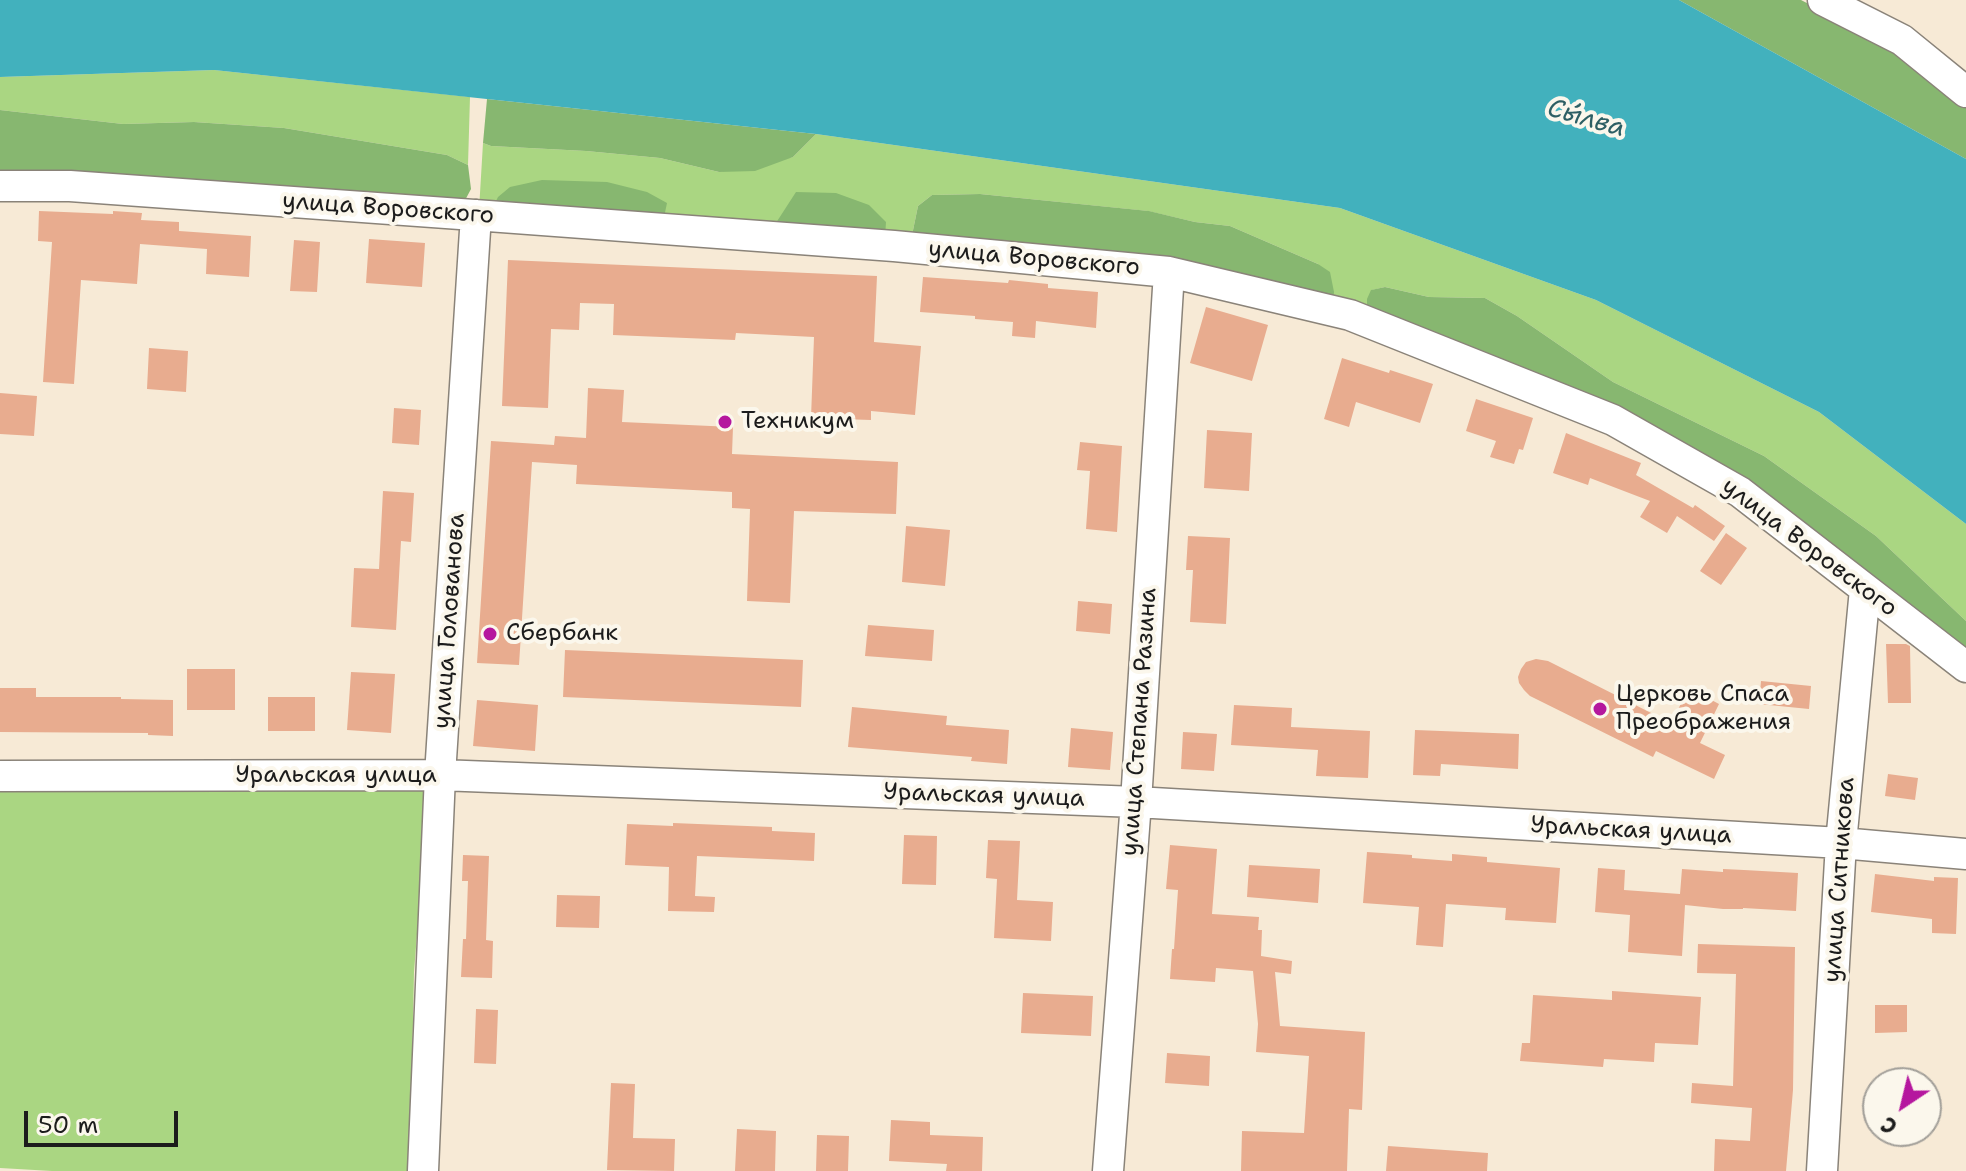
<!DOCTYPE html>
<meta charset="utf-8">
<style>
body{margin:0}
#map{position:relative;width:1966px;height:1171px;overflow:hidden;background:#f7ead6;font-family:"Shantell Sans",sans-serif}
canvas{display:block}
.north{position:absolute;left:1862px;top:1067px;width:80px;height:80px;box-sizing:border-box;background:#fbf7ec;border:2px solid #a29f99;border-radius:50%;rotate:215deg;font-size:22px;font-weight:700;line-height:32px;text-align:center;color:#1c1c1c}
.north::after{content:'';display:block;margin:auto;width:28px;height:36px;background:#b5179e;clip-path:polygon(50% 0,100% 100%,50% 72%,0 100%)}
.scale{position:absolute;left:24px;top:1111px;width:154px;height:36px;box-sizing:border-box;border:4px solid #1c1c1c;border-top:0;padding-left:10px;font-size:24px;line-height:28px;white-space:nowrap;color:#1c1c1c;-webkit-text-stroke:6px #fbf7ec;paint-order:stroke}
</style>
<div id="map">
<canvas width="1966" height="1171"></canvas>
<div class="north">С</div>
<div class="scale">50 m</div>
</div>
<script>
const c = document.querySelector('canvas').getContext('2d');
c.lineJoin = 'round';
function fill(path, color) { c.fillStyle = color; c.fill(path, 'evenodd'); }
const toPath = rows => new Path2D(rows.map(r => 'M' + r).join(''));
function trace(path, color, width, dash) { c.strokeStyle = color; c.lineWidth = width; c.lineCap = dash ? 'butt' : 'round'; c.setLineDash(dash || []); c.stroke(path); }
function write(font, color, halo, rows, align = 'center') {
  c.font = font + ' "Shantell Sans",sans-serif'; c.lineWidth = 8; c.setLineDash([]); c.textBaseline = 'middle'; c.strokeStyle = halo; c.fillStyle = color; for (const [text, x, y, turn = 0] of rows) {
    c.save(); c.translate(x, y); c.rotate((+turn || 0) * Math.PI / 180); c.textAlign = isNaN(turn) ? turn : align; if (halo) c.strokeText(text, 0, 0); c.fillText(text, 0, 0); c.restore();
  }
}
fill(toPath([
 [214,70,470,97,468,165,447,155,284,128,194,122,123,124,0,110,0,77],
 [816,134,1340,208,1596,300,1819,412,1966,524,1966,621,1876,536,1764,456,1613,382,1517,316,1485,298,1429,297,1385,287,1372,290,1367,309,1333,303,1318,264,1230,226,1195,222,1148,211,980,194,932,195,918,206,911,240,774,226,479,210,483,143,491,146,586,151,660,158,719,172,793,157],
 [429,783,414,972,410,1171,52,1171,0,1168,0,785]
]), '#aad682');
fill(toPath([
 [1679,0,1801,0,1897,50,1966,100,1966,159],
 [487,99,816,134,793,157,755,171,719,172,660,158,586,151,491,146,483,143],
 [0,110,123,124,194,122,284,128,447,155,468,165,471,189,462,206,0,185],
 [542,180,607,182,647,192,667,203,663,222,491,211,498,197,510,187],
 [796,192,836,193,869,205,886,222,885,237,774,226],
 [980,194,1149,211,1195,222,1230,226,1318,264,1330,272,1334,292,1333,303,911,240,918,206,932,195],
 [1385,287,1429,297,1485,298,1517,316,1613,382,1764,456,1876,536,1966,621,1966,658,1765,497,1367,309,1367,299,1371,290]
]), '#87b770');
fill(toPath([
 [0,0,1679,0,1966,159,1966,524,1819,412,1596,300,1340,208,816,134,214,70,0,77]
]), '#42b1bd');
fill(toPath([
 [39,211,113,214,113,211,142,213,141,220,179,222,179,231,251,236,249,277,206,274,207,249,140,244,137,284,81,280,74,384,43,382,52,242,38,241],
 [369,239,425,243,422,287,366,283],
 [294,240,320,242,317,292,290,291],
 [508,260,877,276,874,342,921,346,915,415,871,411,871,420,811,418,814,337,736,333,735,340,613,335,614,304,580,303,579,330,551,329,548,408,502,406],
 [923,277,1008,283,1009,280,1048,284,1048,288,1098,292,1096,328,1036,321,1035,338,1012,336,1013,322,975,319,975,316,920,312],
 [1206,307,1268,325,1252,381,1190,363],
 [149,348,188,351,186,392,147,389],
 [1342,358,1389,373,1390,370,1433,384,1420,423,1356,402,1349,427,1324,419],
 [588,388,624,390,622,422,733,427,732,454,898,462,896,514,794,511,790,603,747,601,750,509,732,508,732,492,576,484,577,465,532,462,519,665,477,663,491,441,554,445,555,436,586,438],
 [0,393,37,396,34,436,0,434],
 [1476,399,1533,418,1523,450,1519,449,1514,464,1490,457,1496,441,1466,431],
 [394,408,421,410,419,445,392,443],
 [1207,430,1252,433,1249,491,1204,488],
 [1566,433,1641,463,1636,475,1693,508,1695,505,1725,526,1714,541,1677,516,1667,533,1640,517,1650,501,1590,478,1588,485,1553,473],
 [1080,442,1122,446,1117,532,1086,529,1090,471,1077,470],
 [383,491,414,493,411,542,401,541,396,630,351,627,354,568,379,569],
 [906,526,950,530,945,586,902,582],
 [1726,533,1747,548,1721,585,1700,571],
 [1188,536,1230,538,1226,624,1190,622,1193,570,1186,570],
 [1078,601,1112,604,1110,634,1076,631],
 [868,625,934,630,932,661,865,656],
 [1886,644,1906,644,1910,646,1911,703,1888,703],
 [565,650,803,660,801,707,563,697],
 [1536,659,1548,661,1671,723,1689,688,1719,704,1700,743,1725,755,1714,779,1656,751,1653,757,1530,696,1524,690,1519,683,1518,677,1521,669,1526,662],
 [187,669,235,669,235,710,187,710],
 [351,672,395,674,391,733,347,730],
 [1761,681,1811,686,1809,709,1759,704],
 [0,688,36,688,36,697,121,697,121,699,173,700,173,736,148,735,148,733,0,732],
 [268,697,315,697,315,731,268,731],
 [477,700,538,705,535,751,473,746],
 [1234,705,1292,708,1291,727,1370,731,1368,778,1316,776,1318,750,1231,745],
 [852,707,947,716,946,725,1009,730,1007,764,971,761,972,757,848,747],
 [1071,728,1113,732,1110,770,1068,767],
 [1415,730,1519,734,1518,769,1441,764,1440,776,1413,775],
 [1183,732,1217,734,1214,771,1181,769],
 [1888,774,1918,778,1915,800,1885,796],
 [673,823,772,827,772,831,815,833,814,861,697,856,695,896,715,897,714,912,668,911,669,867,625,865,627,824,673,826],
 [904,835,937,836,936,885,902,884],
 [988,840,1020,841,1017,900,1053,902,1051,941,994,938,997,879,986,878],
 [1170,845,1217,849,1212,914,1259,917,1258,930,1262,930,1261,956,1292,961,1291,974,1275,972,1280,1026,1365,1032,1362,1110,1349,1109,1347,1171,1241,1171,1242,1131,1304,1133,1309,1056,1256,1052,1258,1024,1253,971,1216,968,1215,982,1170,979,1172,949,1174,949,1178,890,1166,889],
 [1367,852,1412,855,1412,858,1452,861,1452,854,1487,857,1487,862,1560,868,1556,923,1505,920,1506,908,1446,904,1443,947,1416,945,1419,907,1363,903],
 [463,855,489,856,486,940,493,941,492,978,461,977,463,939,466,939,468,881,462,881],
 [1249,865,1320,869,1318,903,1247,897],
 [1598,868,1625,870,1624,890,1680,894,1682,869,1723,872,1723,869,1744,870,1798,873,1796,911,1743,908,1743,909,1723,909,1685,905,1682,956,1628,952,1630,915,1595,912],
 [1875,874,1934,881,1934,877,1958,878,1956,934,1932,933,1932,919,1871,912],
 [557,895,600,896,599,928,556,927],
 [1698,944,1795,947,1793,1090,1786,1171,1714,1171,1715,1139,1750,1141,1752,1108,1691,1103,1692,1083,1733,1086,1736,974,1697,973],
 [1612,991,1701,997,1698,1045,1655,1043,1654,1062,1604,1059,1603,1067,1520,1061,1522,1043,1530,1043,1533,995,1612,1000],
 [1023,993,1093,996,1091,1036,1021,1033],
 [1875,1005,1907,1005,1907,1032,1875,1033],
 [476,1009,498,1010,496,1064,474,1063],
 [1167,1053,1210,1056,1209,1086,1165,1083],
 [611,1083,635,1084,633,1138,675,1139,674,1171,607,1170],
 [891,1120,930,1122,930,1135,983,1137,982,1171,946,1171,947,1164,889,1161],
 [737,1129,776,1131,775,1171,735,1171],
 [817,1135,849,1136,848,1171,816,1171],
 [1388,1146,1488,1153,1487,1171,1386,1171]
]), '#e8ac8f');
const minor = toPath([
 [1823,0,1902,40,1966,92],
 [0,186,70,186,488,216,894,246,1169,272,1350,315,1613,420,1740,492,1966,667],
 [0,776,440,775,1136,802,1841,843,1966,854],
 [423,1171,440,775,476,215],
 [1108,1171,1136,802,1169,272],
 [1822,1171,1841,843,1865,589]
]);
trace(minor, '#8a8379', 33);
trace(minor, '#fff', 30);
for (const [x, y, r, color] of [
 [725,422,8,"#b5179e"],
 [490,634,8,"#b5179e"],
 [1600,709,8,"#b5179e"]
]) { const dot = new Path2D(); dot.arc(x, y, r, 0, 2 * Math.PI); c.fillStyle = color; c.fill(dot); trace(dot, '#fbf7ec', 3); }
write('24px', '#1c1c1c', '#fbf7ec', [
 ["улица Воровского",388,209,4],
 ["улица Воровского",1034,259,5],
 ["улица Воровского",1809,548,37],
 ["улица Голованова",450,621,-86],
 ["улица Степана Разина",1140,722,-86],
 ["Уральская улица",336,776],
 ["Уральская улица",984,796,2],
 ["Уральская улица",1631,831,3],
 ["улица Ситникова",1840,880,-86]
]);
write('24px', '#1c1c1c', '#fbf7ec', [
 ["Техникум",741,422],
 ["Сбербанк",506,634],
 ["Церковь Спаса",1616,695],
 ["Преображения",1616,723]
], 'left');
write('italic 26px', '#2d5f64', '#fbf7ec', [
 ["Сы́лва",1586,119,16]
]);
</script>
